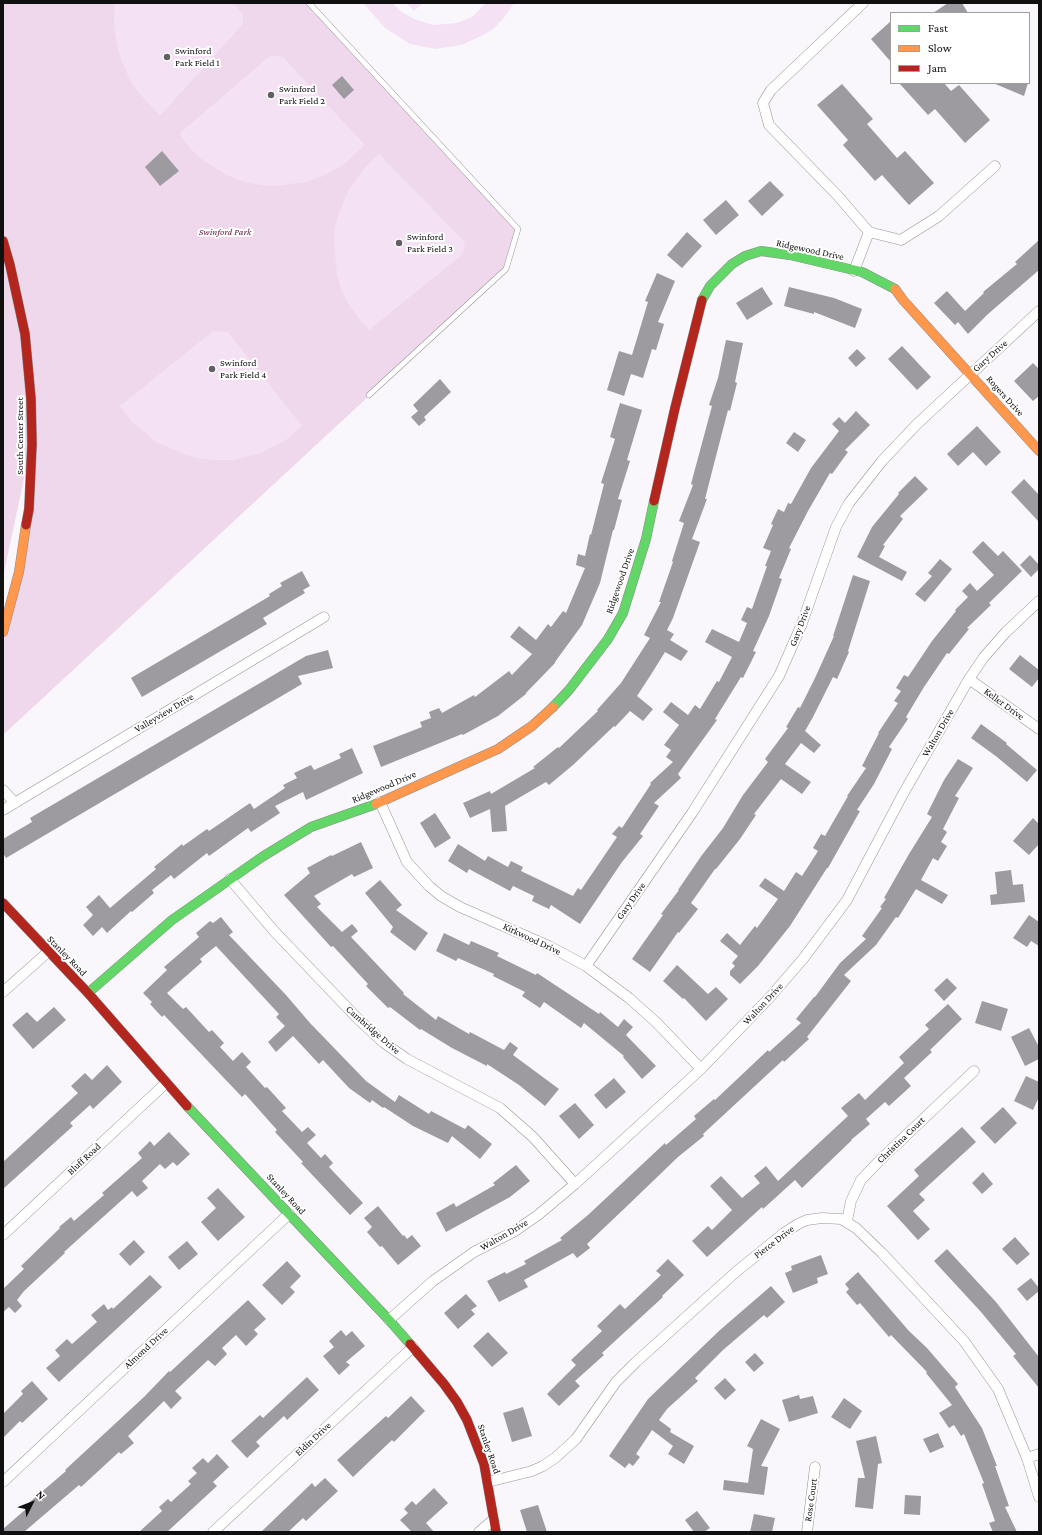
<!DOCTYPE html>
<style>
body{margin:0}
#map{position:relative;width:1042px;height:1535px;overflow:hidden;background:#f9f6fc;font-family:"Crimson Pro",serif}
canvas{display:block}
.frame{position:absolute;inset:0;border:4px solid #101010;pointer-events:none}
.legend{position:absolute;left:890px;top:12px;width:140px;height:72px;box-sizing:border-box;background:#fff;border:1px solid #9f9f9f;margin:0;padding:5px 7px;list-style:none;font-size:12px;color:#101010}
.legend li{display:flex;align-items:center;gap:8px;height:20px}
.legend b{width:20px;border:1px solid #9f9f9f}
.north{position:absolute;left:12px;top:1483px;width:40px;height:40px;-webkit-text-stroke:3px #fff;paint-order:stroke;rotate:48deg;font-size:11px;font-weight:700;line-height:16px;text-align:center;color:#101010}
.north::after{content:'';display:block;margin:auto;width:14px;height:18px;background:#101010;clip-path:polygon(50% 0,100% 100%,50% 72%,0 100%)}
</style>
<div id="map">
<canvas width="1042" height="1535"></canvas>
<div class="frame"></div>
<ul class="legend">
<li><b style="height:5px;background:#63d668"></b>Fast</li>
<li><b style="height:5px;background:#ff974d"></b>Slow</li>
<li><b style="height:5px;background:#b3261e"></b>Jam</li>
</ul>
<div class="north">N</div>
</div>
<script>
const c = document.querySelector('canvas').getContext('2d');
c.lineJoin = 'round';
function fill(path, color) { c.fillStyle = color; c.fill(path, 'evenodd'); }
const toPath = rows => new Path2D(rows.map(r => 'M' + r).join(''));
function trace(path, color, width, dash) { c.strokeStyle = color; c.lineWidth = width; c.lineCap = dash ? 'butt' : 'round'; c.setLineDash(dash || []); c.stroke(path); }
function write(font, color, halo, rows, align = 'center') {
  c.font = font + ' "Crimson Pro",serif'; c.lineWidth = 4; c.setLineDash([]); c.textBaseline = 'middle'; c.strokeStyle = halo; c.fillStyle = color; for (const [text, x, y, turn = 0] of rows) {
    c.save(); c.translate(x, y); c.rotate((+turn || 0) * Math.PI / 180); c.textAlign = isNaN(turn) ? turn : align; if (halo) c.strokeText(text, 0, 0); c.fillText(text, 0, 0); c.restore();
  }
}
fill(toPath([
 [3,3,309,3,518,229,506,269,3,735,3,632,19,572,31,446,3,577]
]), '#efd8ec');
fill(toPath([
 [115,3,233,3,243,14,243,24,160,116,139,93,131,82,123,64,118,50,115,35,114,19],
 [363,3,393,3,400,11,414,19,433,25,457,23,472,17,486,3,514,3,503,19,492,30,479,37,461,45,436,49,410,44,385,28],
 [406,3,423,3,414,11],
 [271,55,283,57,365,145,343,165,321,177,305,182,276,186,261,185,244,182,227,175,201,159,190,148,179,134],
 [379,154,465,242,463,254,369,330,357,316,348,303,341,289,337,274,334,245,334,230,338,216,348,191,366,166],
 [213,331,228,332,302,426,286,440,261,453,234,460,218,460,202,459,186,455,156,442,132,422,120,406]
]), '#f4e1f4');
fill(toPath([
 [948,3,962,3,968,13,933,13],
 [891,21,891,62,871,39],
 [342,76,354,90,344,99,332,85],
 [899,83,944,83,951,91,959,85,990,120,965,143,935,109,928,115],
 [993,83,1028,83,1024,96],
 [842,84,873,119,867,124,897,158,905,151,934,183,909,205,882,175,875,181,843,145,848,140,817,105],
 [162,151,179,171,160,186,145,167],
 [770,181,784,195,762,216,748,201],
 [726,200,739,215,716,235,703,220],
 [687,232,702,246,682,268,667,255],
 [1039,240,1039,270,988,314,968,334,958,322,955,325,934,303,947,291,965,311,984,293,983,292,1017,264,1015,262],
 [657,273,675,281,658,322,664,324,656,350,652,349,643,378,631,374,624,396,607,390,619,351,632,355,648,302,645,301],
 [762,287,773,304,747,320,736,303],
 [789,287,834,298,862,309,855,328,814,312,814,314,784,306],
 [726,340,743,343,735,382,737,383,730,411,728,410,715,460,705,499,707,499,692,539,700,542,673,618,667,630,674,634,670,640,688,651,681,661,665,652,652,673,637,696,653,709,643,721,630,711,615,727,614,726,573,765,549,785,546,782,505,806,507,831,492,832,490,809,470,818,463,803,490,791,491,794,535,768,533,767,558,747,559,748,598,711,597,710,621,683,650,638,644,635,661,602,659,602,673,562,672,561,684,523,679,521,693,485,691,484,712,406,709,405,718,378],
 [902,346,931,377,917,390,888,359],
 [857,349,866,358,856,367,848,358],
 [1033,363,1039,369,1039,396,1033,401,1014,381],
 [440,379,451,392,424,417,426,420,419,426,411,417,418,411,413,405],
 [620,403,642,410,627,460,630,461,618,499,622,500,614,530,613,530,600,583,582,625,555,662,555,663,526,693,526,694,498,716,463,735,462,734,381,767,373,746,422,727,420,722,431,718,429,712,439,708,442,713,474,695,475,697,509,671,512,675,532,654,510,637,519,626,536,640,548,624,551,627,563,611,566,613,585,568,576,565,578,554,585,556,590,534,591,535,604,484,601,483,615,439,610,437],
 [856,411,870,425,845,450,848,452,832,474,830,473,808,511,789,548,791,549,779,578,782,579,769,616,753,651,756,652,743,678,741,677,715,719,717,720,678,774,681,778,654,803,659,806,640,834,643,836,622,862,580,924,551,905,549,909,532,901,534,896,513,886,510,891,469,869,467,873,448,861,458,844,485,861,488,856,508,867,511,861,523,867,521,871,573,896,578,888,581,890,617,837,612,834,619,826,622,828,651,784,650,783,673,762,666,757,671,750,664,745,679,725,663,712,671,702,688,715,695,705,700,709,717,681,719,682,732,657,705,642,712,629,739,642,747,623,741,620,747,607,752,609,767,566,765,566,771,551,763,548,773,525,771,524,778,509,784,512,788,503,791,504,811,468,839,431,832,424,839,417,845,423],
 [977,426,1001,452,986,466,973,452,958,466,947,454],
 [794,432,806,440,798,452,786,443],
 [915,476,928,489,900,516,903,519,883,545,885,546,879,557,907,572,902,581,857,557,872,527,899,494,898,493],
 [1024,479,1039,495,1039,522,1011,492],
 [983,541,998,556,1003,551,1022,571,989,603,991,605,967,628,969,629,949,654,947,653,924,687,906,717,908,719,889,747,892,749,874,784,857,810,860,811,828,868,827,868,790,926,758,966,740,984,730,975,730,971,735,966,732,963,738,956,720,941,727,933,740,945,755,926,757,928,778,899,759,886,765,878,784,891,796,872,802,876,818,851,813,848,821,834,825,836,848,796,847,796,866,768,862,766,879,733,878,733,898,703,894,701,901,691,896,688,904,675,908,677,932,641,956,611,955,610,968,597,962,591,970,583,977,591,994,575,972,552],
 [1030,555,1039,565,1039,569,1031,577,1020,565],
 [940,559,952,569,925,602,915,594,932,576,928,573],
 [302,571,310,586,303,590,305,593,263,618,267,624,142,697,131,678,270,596,269,594,282,586,280,583],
 [853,575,870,581,848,651,849,652,837,679,833,677,813,717,805,731,821,745,814,753,801,743,785,764,811,782,802,794,781,779,754,814,756,815,740,839,716,869,715,869,691,903,698,909,679,933,678,932,650,972,632,959,663,915,661,914,679,890,678,890,702,855,723,828,743,795,768,762,765,759,788,728,786,727,798,707,800,708,815,678,834,636,833,636],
 [328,650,333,668,298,676,302,684,6,858,3,853,3,839,32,822,30,818,306,656],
 [1020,655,1039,670,1039,678,1032,687,1009,669],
 [981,724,1007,743,1006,744,1037,770,1027,782,997,757,971,738],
 [352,748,363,773,306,800,303,792,275,806,280,813,251,832,248,828,209,856,207,853,174,879,171,875,152,890,154,893,132,912,131,911,107,933,102,927,93,936,83,925,93,915,86,907,99,895,110,908,156,869,154,867,182,844,183,846,207,829,209,831,250,803,254,809,285,788,283,785,297,778,294,773,311,765,314,770,341,758,339,754],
 [958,759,973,768,955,796,959,798,943,829,947,832,941,842,947,846,938,861,933,858,921,880,948,895,942,904,916,889,898,918,896,917,876,945,844,975,851,981,807,1037,809,1039,784,1062,783,1060,703,1134,704,1136,678,1157,625,1208,587,1244,590,1248,577,1258,573,1253,524,1280,528,1287,499,1302,487,1281,505,1272,506,1274,526,1264,524,1261,562,1240,560,1238,588,1215,665,1143,666,1145,696,1119,694,1116,714,1099,715,1100,768,1050,769,1052,801,1023,796,1019,814,997,815,997,840,963,866,939,862,936,882,908,880,907,886,899,884,898,909,854,932,817,927,814,944,780],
 [435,813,451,838,435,848,420,823],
 [1033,818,1039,824,1039,844,1029,855,1013,841],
 [361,842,373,868,354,877,352,874,314,896,321,904,317,907,342,932,352,924,358,931,351,937,404,993,403,994,436,1020,438,1016,469,1034,470,1032,504,1050,510,1042,518,1048,513,1055,559,1089,545,1106,519,1085,487,1064,487,1066,452,1048,421,1029,420,1030,390,1007,388,1008,366,986,368,984,333,946,331,947,284,895,310,873,307,868,331,855,332,856],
 [1011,870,1013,885,1023,884,1025,902,991,905,990,895,997,894,995,872],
 [380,880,402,905,396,910,428,933,415,951,390,932,393,927,365,893],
 [1029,915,1039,922,1039,946,1031,941,1027,947,1013,938],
 [221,917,233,932,229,935,286,995,310,1023,366,1081,395,1102,399,1095,429,1114,431,1111,465,1129,468,1125,492,1144,480,1159,452,1136,448,1143,413,1126,384,1107,383,1108,372,1100,370,1103,349,1088,323,1060,319,1064,293,1036,276,1052,268,1042,285,1026,276,1017,279,1014,216,946,200,959,202,962,167,993,183,1009,186,1007,209,1032,212,1030,224,1043,220,1047,233,1061,242,1052,251,1062,246,1067,265,1088,267,1087,286,1108,282,1111,302,1132,308,1127,316,1135,307,1143,321,1158,325,1154,333,1163,329,1167,363,1203,350,1215,301,1163,303,1162,275,1132,277,1130,245,1094,242,1097,164,1015,162,1017,150,1004,152,1002,143,993,167,970,164,967,199,937,196,933,210,921,213,923],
 [444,933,469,945,471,941,499,953,497,956,536,975,537,973,599,1014,600,1012,618,1027,624,1019,633,1027,626,1035,656,1066,642,1079,623,1057,624,1056,584,1023,581,1028,544,1002,540,1008,522,996,525,992,493,976,494,974,458,958,456,961,436,951],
 [677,965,708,994,716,987,728,999,706,1021,684,998,683,999,663,981],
 [947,978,957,988,944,1001,934,990],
 [982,1001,1008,1009,1001,1031,975,1023],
 [948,1004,962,1019,930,1050,932,1052,904,1078,911,1086,889,1106,885,1102,866,1119,870,1124,851,1140,852,1140,802,1188,795,1180,763,1209,762,1207,707,1257,692,1241,708,1226,712,1230,732,1210,710,1186,721,1176,742,1198,760,1183,754,1176,766,1166,778,1181,848,1116,841,1108,859,1093,865,1100,904,1063,899,1057,929,1029,925,1025],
 [54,1007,66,1020,33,1049,12,1025,27,1012,37,1022],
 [1029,1028,1039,1047,1039,1059,1025,1066,1011,1037],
 [107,1065,122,1082,93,1109,90,1105,70,1123,73,1126,3,1189,3,1162,78,1093,71,1086,85,1073,92,1080],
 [1026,1076,1039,1082,1039,1097,1033,1110,1014,1101],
 [614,1078,626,1092,606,1109,594,1095],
 [575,1103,594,1125,579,1139,559,1116],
 [1003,1107,1017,1123,995,1144,980,1128],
 [962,1127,976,1142,919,1194,925,1200,913,1211,930,1229,918,1240,887,1206,919,1176,914,1170],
 [169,1132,190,1154,177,1166,173,1162,165,1169,160,1164,142,1181,148,1188,137,1197,132,1191,64,1252,65,1253,24,1291,17,1300,22,1306,15,1313,9,1307,3,1312,3,1289,24,1269,21,1266,60,1228,59,1227,71,1217,74,1221,104,1195,102,1193,142,1158,138,1153,150,1141,154,1146],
 [516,1165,530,1181,510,1197,446,1232,436,1213,454,1203,456,1207,495,1185,493,1183],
 [983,1172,993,1184,982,1194,972,1183],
 [218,1188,245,1217,218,1241,201,1222,216,1208,207,1198],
 [378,1206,403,1236,404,1235,407,1239,412,1235,421,1246,398,1265,382,1246,380,1247,367,1232,372,1227,364,1218],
 [1015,1237,1030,1254,1017,1265,1002,1249],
 [134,1240,145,1252,130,1266,119,1254],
 [187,1241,198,1254,179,1270,168,1257],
 [947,1249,996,1302,1039,1357,1039,1388,1013,1356,1016,1354,981,1312,934,1261],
 [821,1255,828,1274,817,1278,818,1283,793,1293,785,1273,792,1270,791,1266],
 [668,1259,684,1275,662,1296,663,1297,602,1353,604,1355,575,1381,580,1386,559,1406,547,1394,576,1365,571,1360,602,1331,597,1326,620,1304,625,1309,661,1275,656,1271],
 [287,1261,301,1276,290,1287,295,1292,282,1305,262,1285],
 [858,1272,909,1331,927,1348,958,1384,955,1387,982,1428,997,1466,995,1466,1009,1506,1005,1507,1017,1532,993,1532,989,1523,995,1521,982,1484,984,1483,964,1434,961,1436,954,1425,949,1428,939,1413,952,1405,926,1373,927,1372,891,1335,889,1337,860,1303,857,1305,846,1292,849,1289,845,1284],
 [150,1275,162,1287,59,1382,46,1368,60,1356,55,1350,67,1339,72,1344,97,1322,91,1315,104,1304,108,1310,112,1307,113,1309],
 [1031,1278,1039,1288,1039,1291,1027,1301,1017,1289],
 [771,1286,785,1302,767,1318,764,1315,723,1350,695,1378,698,1381,667,1409,659,1420,671,1429,670,1432,694,1446,684,1464,668,1454,673,1446,652,1430,636,1454,640,1457,633,1466,629,1463,625,1468,609,1456,648,1399,720,1330],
 [466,1294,477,1306,471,1310,475,1314,458,1329,444,1313],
 [248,1300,266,1319,254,1330,258,1334,246,1346,236,1335,222,1348,227,1354,215,1366,208,1360,175,1391,182,1398,171,1409,164,1401,128,1436,134,1443,121,1454,119,1452,81,1487,79,1485,24,1532,3,1532,3,1529,26,1509,24,1507,66,1471,65,1470,144,1397,169,1371,170,1372],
 [341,1330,346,1336,352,1331,365,1346,346,1362,350,1365,339,1375,323,1356,334,1347,329,1341],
 [488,1332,508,1353,492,1367,473,1346],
 [755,1353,764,1363,754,1372,745,1362],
 [307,1377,319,1390,287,1420,284,1416,256,1442,260,1446,247,1458,231,1441,260,1415,263,1418],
 [725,1378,736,1390,725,1400,714,1388],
 [32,1381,48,1399,22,1423,20,1421,3,1438,3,1414,23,1394,21,1391],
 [799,1395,800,1399,813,1396,818,1413,789,1422,782,1400],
 [411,1396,425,1411,394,1442,392,1440,353,1477,337,1460,386,1416,388,1418],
 [844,1398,862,1411,850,1429,831,1417],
 [523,1407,532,1436,512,1442,503,1413],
 [761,1419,780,1429,761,1466,768,1467,764,1495,723,1490,724,1480,748,1483,753,1449,747,1446],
 [938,1433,944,1447,930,1453,923,1439],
 [876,1436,882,1463,878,1464,873,1509,855,1507,858,1478,865,1478,856,1441],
 [217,1454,229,1467,213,1482,217,1486,167,1532,139,1532,162,1511,159,1507,168,1499,171,1502,191,1484,188,1481,197,1473,192,1468,203,1458,208,1463],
 [325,1478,338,1491,306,1521,303,1518,288,1532,261,1532,312,1483,315,1487],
 [434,1488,448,1503,426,1523,434,1532,412,1532,400,1520,408,1513,404,1509,412,1501,416,1505],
 [905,1495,921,1496,920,1515,904,1514],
 [538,1505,547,1532,527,1532,520,1510],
 [697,1511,710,1528,704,1532,694,1532,685,1520],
 [754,1514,775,1518,772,1532,750,1532]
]), '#9d9ba0');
const lane = toPath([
 [309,3,518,229,506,269,369,395]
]);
const street = toPath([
 [863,3,771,90,763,103,769,125,838,196,869,232,901,240,939,216,995,166],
 [854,271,869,232],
 [969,679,1039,729],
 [3,790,15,803],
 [380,802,407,862,429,886,441,896,460,907,549,946,586,966,629,998,656,1022,701,1069],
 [3,810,324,617],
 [230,879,274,931,358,1019,384,1043,407,1059,500,1108,533,1137,575,1184],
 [586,966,692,813,779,676,801,626,836,527,849,503,882,461,917,424,1039,311],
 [3,992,48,952],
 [847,1221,851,1201,861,1180,880,1160,974,1071],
 [3,1235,166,1083],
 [389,1320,433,1281,474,1252,515,1231,538,1215,575,1184,701,1069,771,996,803,959,847,900,903,794,969,679,984,657,1006,632,1039,601],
 [1027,1458,1039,1454],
 [3,1482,289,1214],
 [488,1482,532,1471,543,1466,555,1458,576,1439,616,1382,636,1362,737,1271,784,1233,798,1224,807,1220,822,1218,841,1219,856,1228,882,1253,964,1341,998,1389,1027,1458,1039,1497],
 [213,1532,413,1347],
 [479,1532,493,1520],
 [807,1532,815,1467]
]);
const fast = toPath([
 [702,300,710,286,732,264,745,256,761,251,790,255,862,272,895,289],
 [553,707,569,690,608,639,623,613,646,539,654,501],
 [88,993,172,920,262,857,311,827,376,804],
 [187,1106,389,1320,410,1344]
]);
const slow = toPath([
 [895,289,903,300,1039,451],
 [3,632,19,572,26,525],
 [376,804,498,749,532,726,553,707]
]);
const jam = toPath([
 [3,241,10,265,25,334,31,399,32,444,29,509,26,525],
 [654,501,675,408,702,300],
 [3,903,88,993,187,1106],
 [410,1344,444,1384,457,1402,467,1420,484,1464,496,1532]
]);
trace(lane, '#959496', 6);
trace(street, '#959496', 11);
trace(fast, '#8c8a8d', 10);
trace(slow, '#8c8a8d', 10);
trace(jam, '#8c8a8d', 10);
trace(lane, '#fefeff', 5);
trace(street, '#fefeff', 10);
trace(fast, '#63d668', 9);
trace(slow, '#ff974d', 9);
trace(jam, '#b3261e', 9);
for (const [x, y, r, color] of [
 [167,57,4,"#626063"],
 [271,95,4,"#626063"],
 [399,243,4,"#626063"],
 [212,369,4,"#626063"]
]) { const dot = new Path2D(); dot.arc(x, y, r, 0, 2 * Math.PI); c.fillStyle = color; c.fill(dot); trace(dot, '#fff', 1.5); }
write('10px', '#101010', '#fff', [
 ["Swinford",175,51],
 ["Park Field 1",175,63],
 ["Swinford",279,89],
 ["Park Field 2",279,101],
 ["Swinford",407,237],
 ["Park Field 3",407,249],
 ["Swinford",220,363],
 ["Park Field 4",220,375]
], 'left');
write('italic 10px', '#642443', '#fff', [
 ["Swinford Park",225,232]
]);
write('10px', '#101010', '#fff', [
 ["Ridgewood Drive",810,250,12],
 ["Gary Drive",990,356,-42],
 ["Rogers Drive",1005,396,48],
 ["South Center Street",20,436,-90],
 ["Ridgewood Drive",620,581,-71],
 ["Gary Drive",800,626,-69],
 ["Keller Drive",1004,704,36],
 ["Valleyview Drive",164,713,-31],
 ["Walton Drive",938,733,-60],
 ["Ridgewood Drive",384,787,-23],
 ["Gary Drive",631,901,-55],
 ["Kirkwood Drive",532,939,25],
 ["Stanley Road",67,956,46],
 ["Walton Drive",763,1004,-47],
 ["Cambridge Drive",373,1030,41],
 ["Christina Court",901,1140,-44],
 ["Bluff Road",84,1159,-43],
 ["Stanley Road",286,1194,47],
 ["Walton Drive",504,1235,-30],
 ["Pierce Drive",774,1242,-37],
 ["Almond Drive",146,1348,-43],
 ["Eldin Drive",313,1439,-43],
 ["Stanley Road",489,1449,71],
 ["Rose Court",811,1500,-82]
]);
</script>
